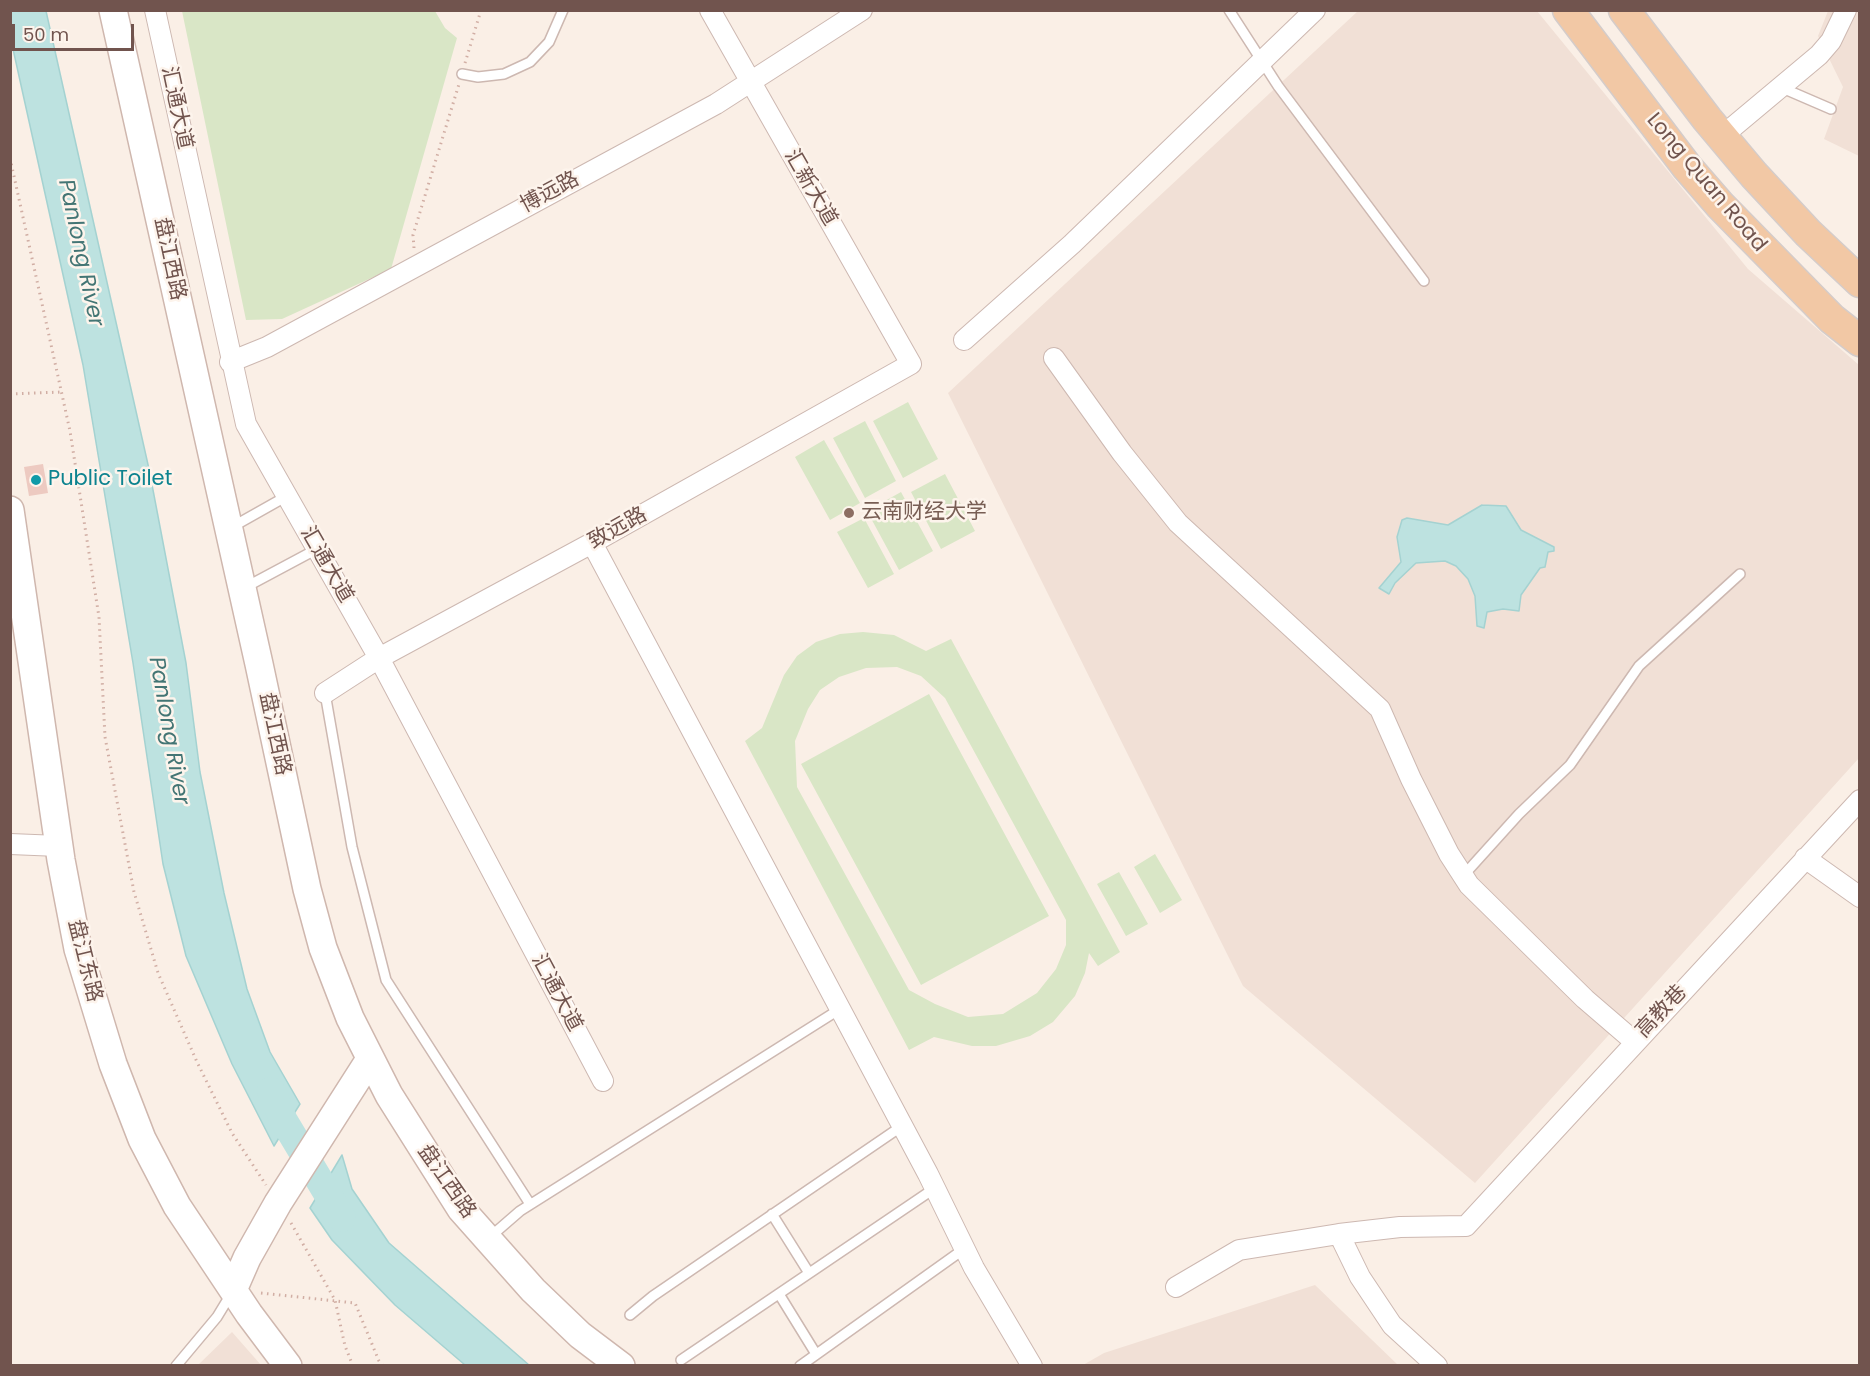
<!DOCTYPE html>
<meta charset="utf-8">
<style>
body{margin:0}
#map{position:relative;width:1870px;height:1376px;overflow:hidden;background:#faefe6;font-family:Poppins,sans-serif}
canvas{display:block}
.frame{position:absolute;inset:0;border:12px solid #71544e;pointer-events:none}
.scale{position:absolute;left:12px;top:24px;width:122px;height:27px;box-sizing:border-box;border:3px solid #71544e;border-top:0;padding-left:8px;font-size:18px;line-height:21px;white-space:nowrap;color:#71544e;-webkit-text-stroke:4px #fdf4ec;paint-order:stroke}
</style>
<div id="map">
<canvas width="1870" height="1376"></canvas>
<div class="frame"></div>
<div class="scale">50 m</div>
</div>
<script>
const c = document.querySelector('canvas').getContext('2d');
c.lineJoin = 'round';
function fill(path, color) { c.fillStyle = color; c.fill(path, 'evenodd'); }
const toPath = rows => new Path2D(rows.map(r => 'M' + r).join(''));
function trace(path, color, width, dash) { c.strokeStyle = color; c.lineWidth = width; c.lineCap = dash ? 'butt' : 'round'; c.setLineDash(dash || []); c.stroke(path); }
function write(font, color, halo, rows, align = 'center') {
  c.font = font + ' Poppins,"Noto Sans SC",sans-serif'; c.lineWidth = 5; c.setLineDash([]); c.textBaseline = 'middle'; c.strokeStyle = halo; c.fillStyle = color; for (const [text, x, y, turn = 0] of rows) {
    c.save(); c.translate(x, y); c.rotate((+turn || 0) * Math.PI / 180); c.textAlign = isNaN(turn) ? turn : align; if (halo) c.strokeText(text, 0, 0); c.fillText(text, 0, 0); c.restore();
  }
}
fill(toPath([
 [1358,11,1537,11,1748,269,1859,365,1859,758,1475,1183,1243,986,948,393],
 [1828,11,1859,11,1859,156,1824,139,1843,87,1818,36],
 [1315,1285,1398,1365,1083,1365,1104,1353],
 [232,1332,261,1365,198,1365]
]), '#f1e0d6');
fill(toPath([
 [182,11,435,11,445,28,457,38,391,269,282,319,246,320],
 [908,402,938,459,903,478,873,421],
 [865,421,896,481,865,498,833,438],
 [824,440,860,503,830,520,795,457],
 [945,474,975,531,941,549,911,492],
 [901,492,933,551,899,570,867,511],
 [864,518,894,574,868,588,837,532],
 [863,632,894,635,926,651,951,639,1120,952,1098,966,1089,953,1085,973,1075,996,1053,1022,1030,1036,996,1046,972,1046,934,1037,909,1050,745,741,762,728,784,675,797,656,816,642,840,634],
 [897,667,921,676,945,698,1066,920,1066,945,1056,969,1037,993,1003,1014,968,1017,935,1004,909,990,797,787,795,741,808,709,820,690,839,677,866,668],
 [929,694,1049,916,921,985,801,764],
 [1155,854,1182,900,1160,913,1134,867],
 [1119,872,1148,924,1126,936,1097,884]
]), '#d9e6c6');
const water = toPath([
 [10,11,46,11,149,469,186,663,200,772,224,893,247,989,270,1052,300,1104,274,1146,232,1064,186,956,163,864,133,663,83,365,11,40,10,11],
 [1482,505,1506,506,1521,530,1554,547,1554,551,1548,552,1545,567,1540,568,1521,595,1519,611,1503,609,1487,612,1484,628,1477,626,1475,596,1468,579,1456,566,1445,561,1416,563,1395,583,1389,594,1379,588,1401,562,1397,537,1402,520,1407,518,1448,525,1482,505],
 [342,1155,352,1189,389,1243,529,1365,465,1365,395,1305,332,1240,310,1208,342,1155]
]);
fill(water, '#bde2e0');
trace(water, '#a4d2d1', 1.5);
trace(toPath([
 [271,1091,284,1121,342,1218]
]), '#bde2e0', 28);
fill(toPath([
 [43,464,48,493,29,496,24,467]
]), '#edcac1');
const lane = toPath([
 [1229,10,1278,86,1424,281],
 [462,74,478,77,504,74,530,62,549,42,563,10],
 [1780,87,1831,109],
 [232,527,287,496],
 [244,588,317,549],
 [325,693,352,847,386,980,530,1204],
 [1463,876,1519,814,1570,765,1639,666,1740,574],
 [772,1214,809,1273],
 [490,1237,520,1211,840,1009],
 [779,1294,816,1354],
 [630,1315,653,1296,902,1126],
 [681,1360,935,1188],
 [176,1366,217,1317,231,1294],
 [800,1366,964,1249]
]);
const street = toPath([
 [155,10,246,424,379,658,603,1081],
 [1721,137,1819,55,1831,41,1846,10],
 [964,340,1072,244,1315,10],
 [1054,358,1122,453,1178,523,1380,709,1411,779,1449,854,1469,885,1585,999,1635,1042],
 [230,362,267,347,716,104,862,10],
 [592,543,928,1174,974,1268,1032,1366],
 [325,693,379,658,592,543,911,364,710,10],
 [10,844,59,846],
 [1805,858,1860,897],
 [1339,1234,1360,1277,1392,1325,1437,1366],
 [1176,1287,1239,1250,1339,1234,1400,1227,1466,1226,1860,800]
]);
const secondary = toPath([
 [113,10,259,664,307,889,323,948,350,1018,389,1095,461,1209,533,1290,580,1335,621,1366],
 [10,510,61,860,78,949,113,1064,142,1139,177,1206,249,1314,288,1366],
 [233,1290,247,1258,278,1203,370,1059]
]);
const primary = toPath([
 [1568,10,1687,167,1720,205,1832,319,1860,341],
 [1624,10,1707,119,1754,175,1808,233,1860,282]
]);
trace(lane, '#cdb8b1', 12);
trace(street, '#cdb8b1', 22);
trace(secondary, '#cfb7ae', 30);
trace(primary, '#d4ccca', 33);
trace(toPath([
 [465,63,481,10],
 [10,158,70,431,99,617,105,737,134,892,158,973,197,1062,232,1133,266,1185],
 [414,248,413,235,459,84],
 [10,394,62,392],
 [291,1223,335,1300,345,1346,353,1366],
 [261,1293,355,1303,379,1361,383,1366]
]), '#d1aea4', 3, [1.5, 4.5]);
trace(lane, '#fff', 9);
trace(street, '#fff', 20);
trace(secondary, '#fff', 27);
trace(primary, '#f2c8a5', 30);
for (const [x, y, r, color] of [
 [36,480,6,"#0f9aa8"],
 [849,513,6,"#8d6e63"]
]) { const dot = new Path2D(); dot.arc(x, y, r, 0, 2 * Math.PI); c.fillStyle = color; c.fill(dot); trace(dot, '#fdf4ec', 2); }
write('21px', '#71544e', '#fdf4ec', [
 ["汇通大道",176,108,78],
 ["Long Quan Road",1706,183,50],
 ["汇新大道",810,188,60],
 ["博远路",550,193,-28],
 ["盘江西路",169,259,78],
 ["致远路",618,529,-29],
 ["汇通大道",326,565,60],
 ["盘江西路",274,734,78],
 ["盘江东路",84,961,76],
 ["汇通大道",556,993,62],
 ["高教巷",1662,1012,-47],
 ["盘江西路",446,1182,55]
]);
write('21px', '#0d838f', '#fdf4ec', [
 ["Public Toilet",48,480]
], 'left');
write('21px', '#785e54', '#fdf4ec', [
 ["云南财经大学",861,513]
], 'left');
write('italic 22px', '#437574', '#fdf4ec', [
 ["Panlong River",80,253,78],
 ["Panlong River",168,731,80]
]);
</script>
